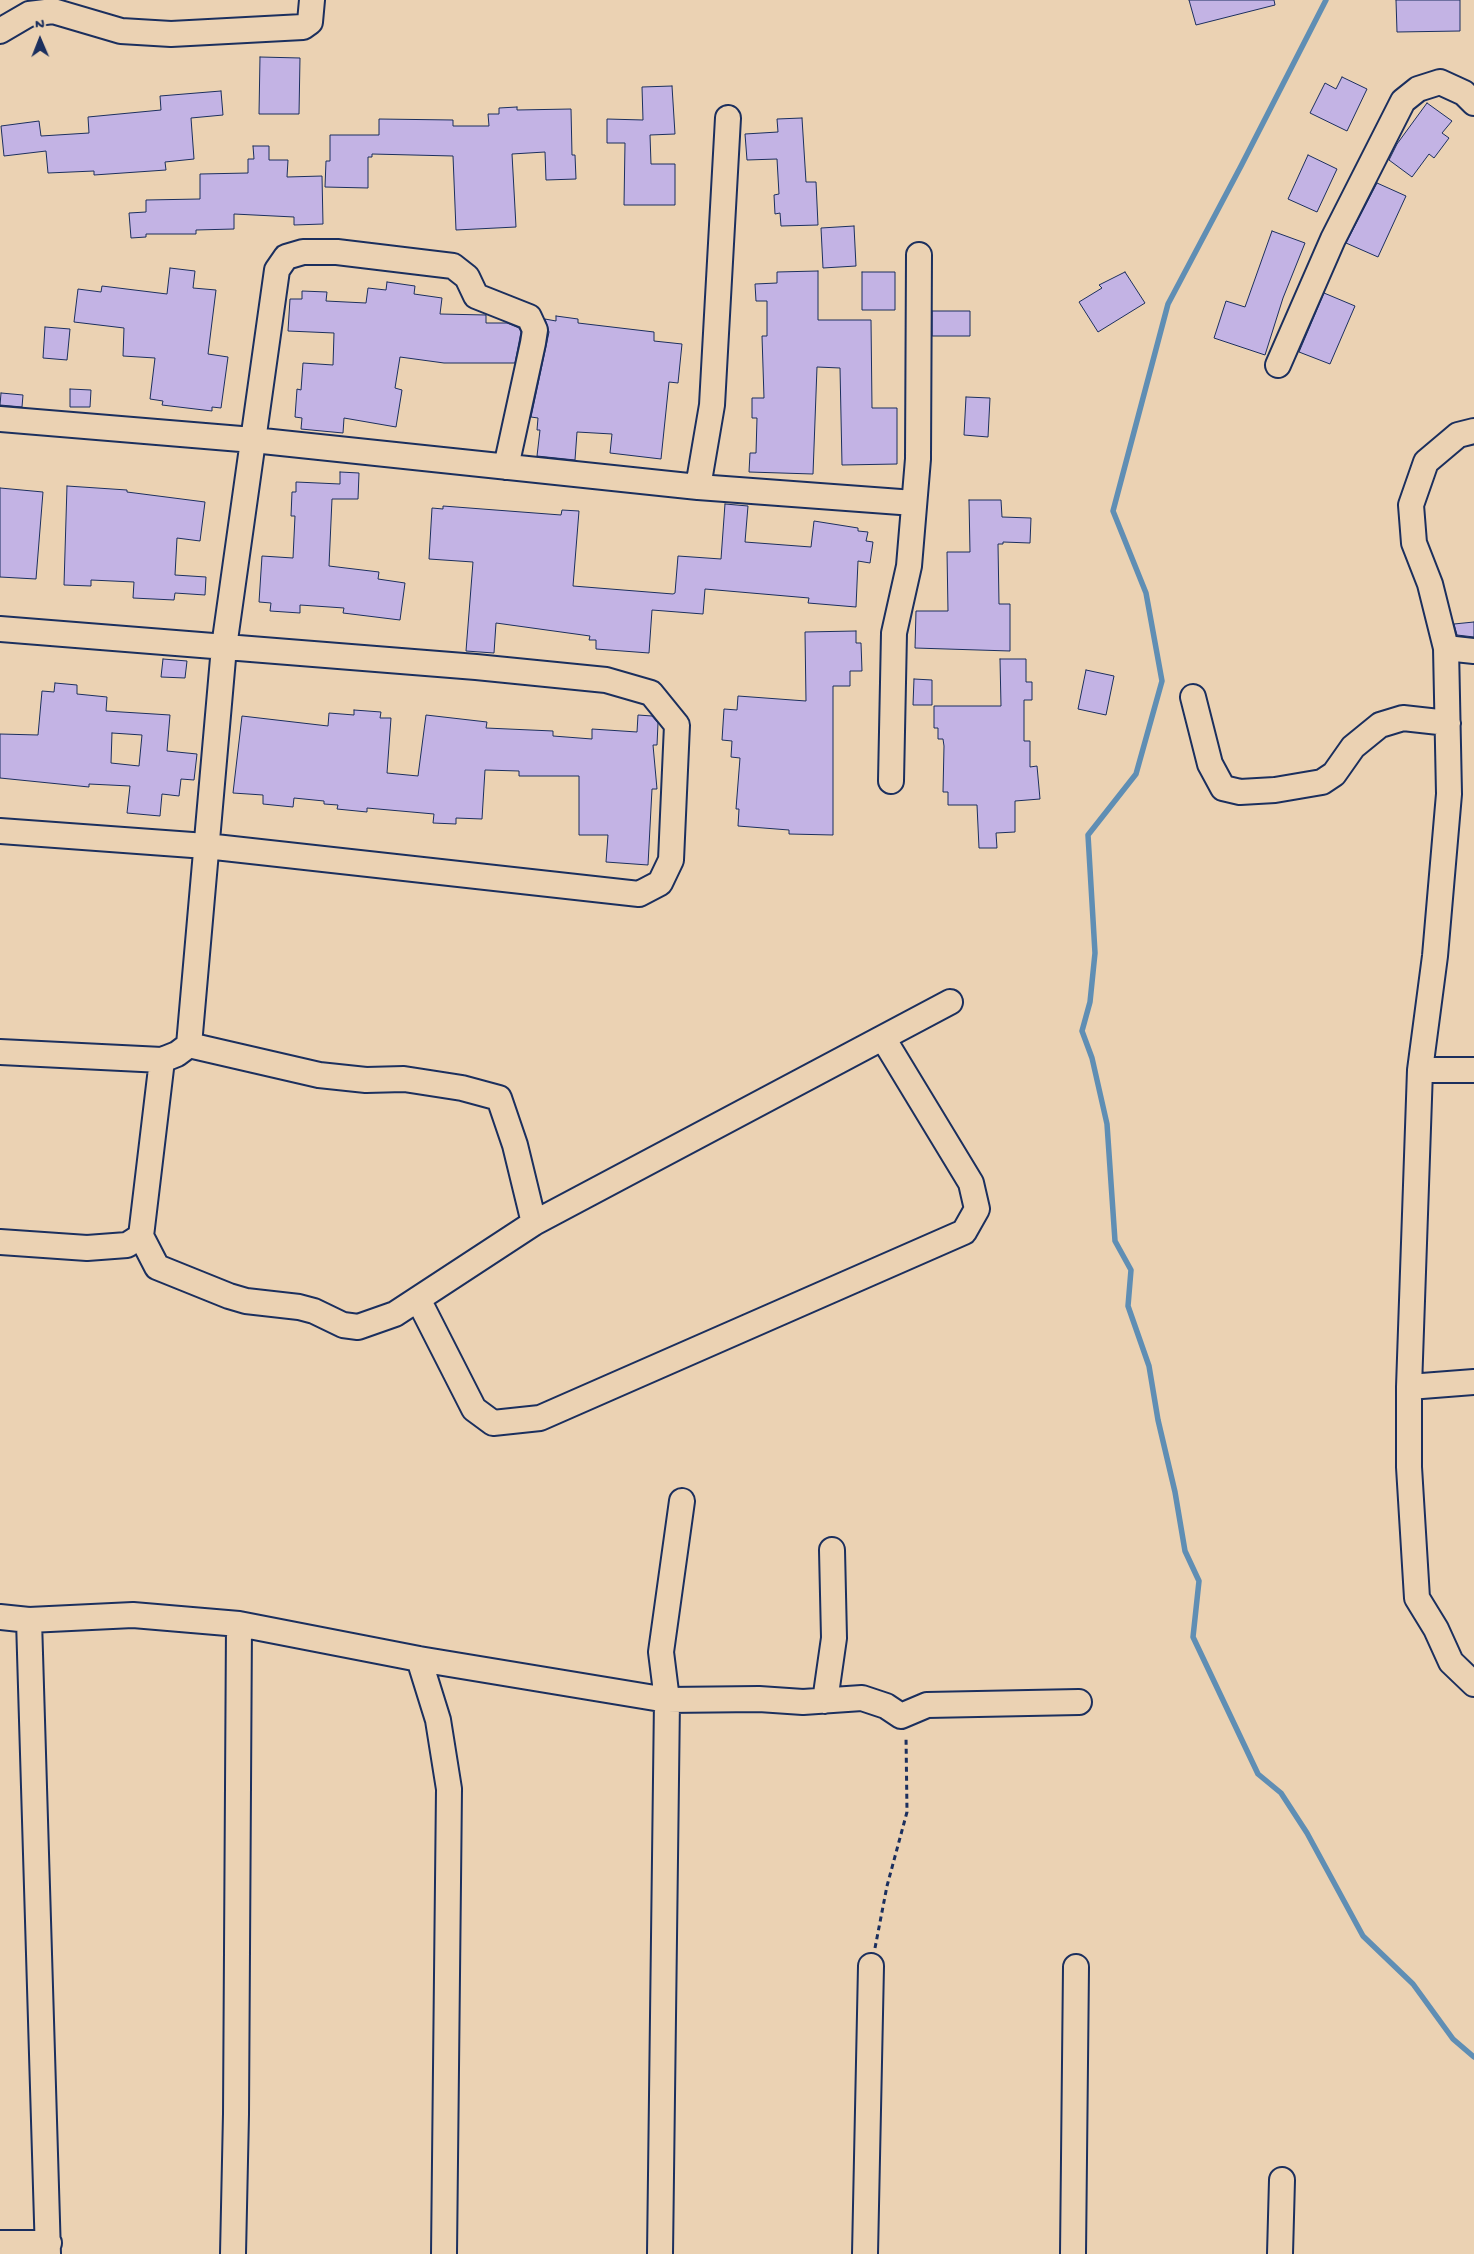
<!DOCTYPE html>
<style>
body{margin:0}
#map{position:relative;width:1474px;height:2254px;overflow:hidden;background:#ebd2b3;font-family:"Gochi Hand",sans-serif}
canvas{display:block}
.north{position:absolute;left:15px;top:15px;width:50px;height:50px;-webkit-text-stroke:4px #ebd2b3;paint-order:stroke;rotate:359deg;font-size:14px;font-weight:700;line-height:20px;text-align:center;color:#1b2f5e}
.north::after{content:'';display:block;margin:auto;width:18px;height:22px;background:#1b2f5e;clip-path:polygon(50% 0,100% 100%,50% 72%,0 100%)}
</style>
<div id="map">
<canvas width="1474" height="2254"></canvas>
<div class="north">N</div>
</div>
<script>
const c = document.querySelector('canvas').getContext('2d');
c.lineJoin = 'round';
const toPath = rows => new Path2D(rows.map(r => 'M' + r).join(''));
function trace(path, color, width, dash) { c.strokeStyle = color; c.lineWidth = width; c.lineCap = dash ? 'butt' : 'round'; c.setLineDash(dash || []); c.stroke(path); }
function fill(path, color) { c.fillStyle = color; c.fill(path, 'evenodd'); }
trace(toPath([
 [1326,0,1241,166,1168,304,1113,511,1146,593,1162,681,1136,774,1088,835,1095,953,1090,1002,1082,1031,1092,1058,1107,1124,1115,1241,1131,1270,1128,1306,1149,1366,1158,1420,1175,1492,1185,1551,1199,1581,1193,1637,1258,1774,1281,1793,1307,1833,1363,1936,1413,1984,1453,2039,1474,2057]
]), '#5f8eb4', 5.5);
const building = toPath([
 [1189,0,1274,0,1275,5,1196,25,1189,0],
 [1396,0,1460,0,1460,31,1397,32,1396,0],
 [260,57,300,58,299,114,259,114,260,57],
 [1342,77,1367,89,1347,131,1310,113,1325,83,1336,89,1342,77],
 [672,86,675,134,650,135,651,164,675,164,675,205,624,205,625,143,607,143,607,119,643,120,642,87,672,86],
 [221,91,223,115,191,118,194,159,165,162,166,170,94,175,94,171,48,173,46,151,4,156,1,126,39,121,41,136,89,133,88,117,161,110,160,96,221,91],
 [1427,103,1452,121,1442,133,1449,138,1434,158,1429,154,1412,177,1389,160,1397,144,1427,103],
 [517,107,517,110,571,109,572,155,575,155,576,179,546,180,545,152,512,154,516,227,456,230,453,156,372,154,372,157,368,157,368,188,325,187,326,161,330,161,330,135,379,135,379,119,453,120,453,126,489,126,488,114,499,114,499,108,517,107],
 [802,118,806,182,816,182,818,225,781,226,780,213,775,214,774,195,779,194,777,159,747,160,745,134,778,132,777,119,802,118],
 [253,146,269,146,269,160,288,160,287,177,322,176,323,224,294,225,294,217,234,214,234,229,196,230,196,234,146,234,146,237,131,238,129,213,146,212,146,200,200,199,200,174,248,173,248,159,254,159,253,146],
 [1308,155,1337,169,1317,212,1288,199,1308,155],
 [1377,183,1406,196,1378,257,1346,243,1377,183],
 [854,226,856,266,823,268,821,228,854,226],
 [1272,231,1305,243,1283,298,1265,355,1214,338,1226,301,1245,307,1272,231],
 [170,268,195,271,193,288,216,290,208,354,228,357,221,408,212,407,212,411,162,405,163,401,150,399,155,358,123,356,124,328,74,322,78,289,101,292,102,286,167,294,170,268],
 [818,271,818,320,871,320,872,408,897,408,897,464,842,465,840,368,817,367,813,474,749,472,750,453,756,453,757,418,752,418,752,398,764,398,762,336,767,336,767,301,756,301,755,284,777,283,777,272,818,271],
 [862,272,895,272,895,310,862,310,862,272],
 [1125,272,1145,303,1098,332,1079,302,1102,288,1099,285,1125,272],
 [387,282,415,286,414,294,442,298,440,314,486,315,486,323,507,323,519,328,521,332,515,363,444,363,400,357,395,388,402,390,396,427,344,418,343,433,301,429,302,418,295,417,297,389,301,390,303,363,333,365,334,333,288,331,290,299,302,299,302,291,327,292,326,301,366,303,368,288,386,290,387,282],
 [1324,293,1355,306,1330,364,1299,352,1324,293],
 [932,311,970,311,970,336,932,336,932,311],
 [556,316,578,319,578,323,654,332,654,341,682,344,678,383,669,382,661,459,610,453,612,434,577,432,575,460,537,456,540,430,537,430,538,418,531,417,549,332,545,319,556,321,556,316],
 [45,327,70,329,67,360,43,358,45,327],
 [70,389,91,390,90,407,70,407,70,389],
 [1,393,23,395,22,407,0,405,1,393],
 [966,397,990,398,988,437,964,435,966,397],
 [340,472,359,473,358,499,332,499,329,566,379,572,378,579,405,583,400,620,343,613,344,608,300,605,300,613,270,611,271,603,259,602,262,556,293,558,295,516,291,516,292,492,296,492,296,482,340,484,340,472],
 [67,486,127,490,127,492,205,502,200,541,177,538,175,575,206,577,205,595,175,593,174,600,133,598,134,582,91,580,91,586,64,585,67,486],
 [0,488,43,492,36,579,0,577,0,488],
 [969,500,1001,500,1002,517,1031,518,1030,543,1003,542,1003,544,998,544,999,604,1010,604,1010,651,915,648,916,611,948,611,947,552,970,552,969,500],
 [725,504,748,506,745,542,811,547,814,521,858,528,858,531,868,532,866,541,873,542,870,563,858,561,856,607,808,603,809,598,705,589,703,614,652,610,649,653,596,649,596,640,589,640,590,636,496,623,494,653,466,651,473,562,429,559,432,508,443,509,443,506,561,515,562,510,579,511,573,586,673,594,675,593,678,556,721,559,725,504],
 [1474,622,1474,637,1457,635,1454,624,1474,622],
 [856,631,856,643,861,643,862,671,850,671,850,686,833,686,833,835,789,834,789,830,738,826,739,809,736,809,740,758,731,757,732,741,722,740,724,709,737,710,738,696,806,701,805,632,856,631],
 [163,659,187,661,185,678,161,677,163,659],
 [1000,659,1026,659,1026,682,1032,682,1032,700,1024,700,1024,741,1030,741,1030,767,1037,766,1040,799,1015,801,1015,832,996,833,997,848,979,848,977,805,948,805,948,792,943,792,944,746,943,739,938,739,938,728,934,728,934,706,1001,706,1000,659],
 [1086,670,1114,676,1106,715,1078,709,1086,670],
 [914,679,932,680,932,705,913,705,914,679],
 [55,683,77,685,77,694,107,697,106,711,170,715,167,751,197,754,194,780,181,779,179,796,162,794,160,816,127,813,130,786,89,784,89,787,0,778,0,734,38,735,42,691,54,692,55,683],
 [112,733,142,735,139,766,111,763,112,733],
 [354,710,381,712,380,718,391,718,387,773,418,776,426,715,487,722,486,728,553,731,553,736,592,739,592,729,637,732,638,715,652,716,658,723,657,745,653,745,657,789,652,789,648,865,606,862,608,835,579,835,579,776,519,776,519,771,485,770,482,819,456,818,456,824,433,823,434,814,367,808,367,812,337,809,338,805,324,804,324,801,294,798,293,807,263,804,263,795,233,793,242,716,328,726,329,713,354,715,354,710]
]);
fill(building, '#c3b3e4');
trace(building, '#1b2f5e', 1);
const minor = toPath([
 [0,31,29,14,53,11,121,31,171,34,303,27,310,22,312,0],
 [1278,365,1333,239,1403,101,1418,89,1440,82,1464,93,1474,103],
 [0,419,253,440,698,487,914,503],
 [1474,431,1458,435,1426,462,1411,505,1414,543,1430,584,1446,648,1449,794,1435,956,1420,1070,1474,1070],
 [698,487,712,405,728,118],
 [0,629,476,667,606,680,651,693,677,725,671,860,660,883,639,894,206,846,0,831],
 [1446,648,1474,651],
 [1193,697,1210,764,1223,788,1240,792,1275,790,1322,782,1334,774,1353,747,1380,725,1403,718,1448,723],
 [891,781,894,633,909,566,918,459,919,255],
 [189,1045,224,647,277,270,286,257,303,252,337,252,453,266,467,277,476,296,529,317,535,330,533,343,506,467],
 [0,1052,162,1060,177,1054,189,1045,319,1075,366,1080,404,1079,462,1088,499,1098,515,1145,534,1223],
 [1420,1070,1409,1387,1409,1467,1417,1598,1436,1629,1451,1662,1474,1684],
 [141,1236,157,1267,229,1296,246,1301,299,1307,314,1311,343,1325,358,1327,395,1314,534,1223,950,1002],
 [0,1242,87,1248,127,1245,141,1236,162,1060],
 [418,1299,474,1409,493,1423,540,1418,964,1232,977,1209,971,1183,883,1038],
 [1409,1387,1474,1382],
 [0,1617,29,1620,133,1615,239,1624,419,1659,667,1700,759,1699,803,1702,862,1698,886,1706,901,1716,927,1705,1079,1702],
 [29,1620,48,2254],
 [419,1659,438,1720,449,1789,444,2254],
 [825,1701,834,1638,832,1550],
 [0,2243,49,2243],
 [233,2254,236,2114,239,1624],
 [660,2254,667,1700,661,1652,682,1501],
 [865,2254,871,1966],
 [1073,2254,1076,1967],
 [1280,2254,1282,2180]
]);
trace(minor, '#1b2f5e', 28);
trace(toPath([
 [875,1948,887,1886,907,1812,906,1736]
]), '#1b2f5e', 3, [5, 4]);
trace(minor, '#ebd2b3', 24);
</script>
